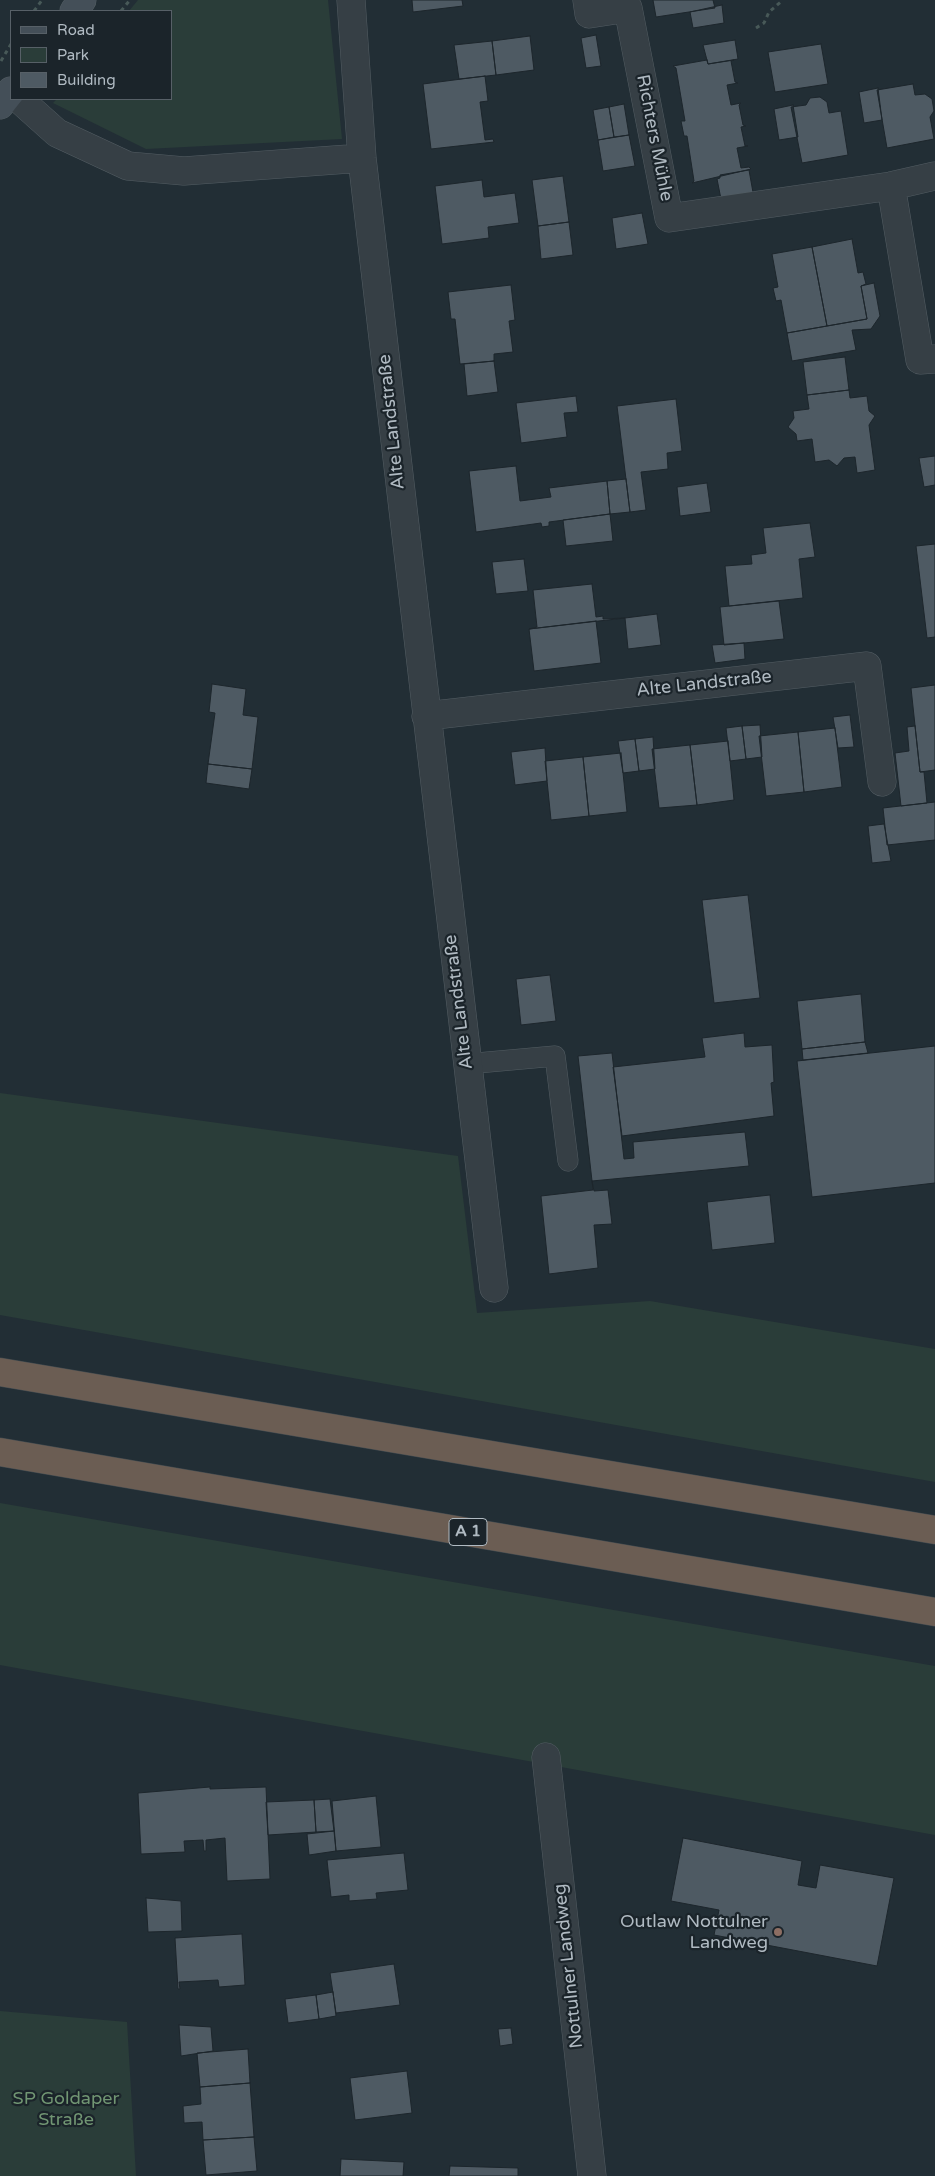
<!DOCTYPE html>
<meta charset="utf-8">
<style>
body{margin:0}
#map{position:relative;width:935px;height:2176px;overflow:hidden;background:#222e35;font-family:"Varela Round",sans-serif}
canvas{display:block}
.legend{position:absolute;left:10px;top:10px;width:162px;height:90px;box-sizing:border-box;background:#1b242a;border:1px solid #576067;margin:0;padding:6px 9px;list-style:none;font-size:15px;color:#b0bac2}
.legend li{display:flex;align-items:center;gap:10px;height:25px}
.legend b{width:25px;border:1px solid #576067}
</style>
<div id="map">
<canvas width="935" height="2176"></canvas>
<ul class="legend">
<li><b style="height:6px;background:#444f58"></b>Road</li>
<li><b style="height:14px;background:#2a3d39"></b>Park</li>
<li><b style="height:14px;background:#4e5a63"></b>Building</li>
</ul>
</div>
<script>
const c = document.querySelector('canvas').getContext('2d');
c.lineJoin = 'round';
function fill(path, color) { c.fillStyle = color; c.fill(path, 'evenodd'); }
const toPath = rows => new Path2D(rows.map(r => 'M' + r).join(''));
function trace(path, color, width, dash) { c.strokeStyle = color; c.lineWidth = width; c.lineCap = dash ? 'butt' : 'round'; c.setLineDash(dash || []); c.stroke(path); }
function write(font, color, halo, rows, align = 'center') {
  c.font = font + ' "Varela Round",sans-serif'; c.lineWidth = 4.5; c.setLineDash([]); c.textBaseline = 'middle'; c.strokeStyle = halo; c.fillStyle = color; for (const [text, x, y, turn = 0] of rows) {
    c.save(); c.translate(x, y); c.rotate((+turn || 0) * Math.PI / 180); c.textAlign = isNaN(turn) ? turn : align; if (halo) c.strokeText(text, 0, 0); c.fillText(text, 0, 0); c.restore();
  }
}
fill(toPath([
 [138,0,328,0,342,139,146,149,53,103,57,99,171,99,171,11,129,11],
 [0,1093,458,1156,477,1313,650,1301,935,1349,935,1482,0,1315],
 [0,1503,935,1666,935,1835,0,1665],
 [0,2011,127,2022,136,2176,0,2176]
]), '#2a3d39');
const building = toPath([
 [412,0,462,0,463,6,413,12,412,0],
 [653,0,713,0,715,8,656,17,653,0],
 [722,5,724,23,693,28,690,12,722,5],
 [596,35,601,66,586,68,581,38,596,35],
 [530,36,534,70,496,75,492,41,530,36],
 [735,40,738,59,708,64,703,45,735,40],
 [492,41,496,75,459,79,454,45,492,41],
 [821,44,828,84,775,92,768,52,821,44],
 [707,60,708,64,734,60,731,61,735,82,738,83,727,85,731,105,741,103,739,105,743,125,746,126,741,127,745,146,748,146,737,148,741,168,749,167,751,169,692,183,694,181,687,136,684,136,681,121,685,121,676,68,673,66,707,60],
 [485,76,488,101,480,102,485,140,493,139,494,142,431,149,423,84,485,76],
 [913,84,915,95,925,94,932,99,934,111,930,117,934,139,887,148,877,90,913,84],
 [878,88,882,120,864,123,859,92,878,88],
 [820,97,827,102,829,113,841,111,848,155,802,163,791,107,806,105,810,98,820,97],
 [624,104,629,135,614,137,609,107,624,104],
 [793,105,798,137,779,140,774,109,793,105],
 [609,107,614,137,598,140,593,110,609,107],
 [629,135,635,166,603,171,598,140,629,135],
 [749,170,754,198,722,204,717,179,720,178,720,175,749,170],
 [563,176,569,222,538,226,532,180,563,176],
 [482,180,484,197,515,193,519,223,488,227,489,238,442,244,435,186,482,180],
 [642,213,648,244,616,249,612,218,642,213],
 [569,222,573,255,541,259,538,226,569,222],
 [852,239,858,273,863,272,866,284,861,286,867,319,827,326,812,247,852,239],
 [812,247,827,326,787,333,781,300,776,301,773,288,778,287,772,254,812,247],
 [874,283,880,316,871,329,852,330,856,350,792,361,787,333,867,319,861,286,874,283],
 [511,285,515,320,509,321,513,352,494,354,494,361,460,364,455,319,451,319,448,292,511,285],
 [845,357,849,390,807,395,803,362,845,357],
 [494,361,498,392,467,396,464,364,494,361],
 [849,390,850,398,867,396,869,411,875,416,869,425,875,470,857,473,855,457,844,458,837,466,829,460,815,462,812,439,797,441,796,434,788,427,794,418,793,411,809,409,807,395,849,390],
 [576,396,578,412,564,413,567,437,521,443,516,403,576,396],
 [676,399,682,451,667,453,668,469,641,472,646,510,630,512,617,406,676,399],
 [935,456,935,485,924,487,919,458,935,456],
 [516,466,520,501,551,497,549,488,607,481,610,514,549,522,549,526,542,527,541,523,476,532,469,471,516,466],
 [626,479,630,512,610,514,607,481,626,479],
 [707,483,711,512,680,516,677,487,707,483],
 [610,514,613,541,566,546,563,520,610,514],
 [810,523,815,557,799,559,803,598,729,606,725,566,752,564,751,555,766,553,763,528,810,523],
 [935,544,935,637,927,638,916,546,935,544],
 [524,559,528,591,496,594,492,562,524,559],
 [592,584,596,617,603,616,603,619,625,618,529,629,537,627,533,590,592,584],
 [779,601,784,639,724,645,720,607,779,601],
 [657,614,661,645,628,649,625,618,657,614],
 [596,621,601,663,534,671,529,629,596,621],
 [744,643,745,659,715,663,712,645,744,643],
 [212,684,246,689,243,715,258,717,252,769,208,764,215,713,209,712,212,684],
 [935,685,935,770,920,772,911,688,935,685],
 [850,715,854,747,838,748,833,717,850,715],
 [760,725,762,757,746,759,742,726,760,725],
 [742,726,746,759,730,761,726,728,742,726],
 [915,726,920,772,924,772,927,803,901,806,895,753,909,751,907,727,915,726],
 [835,728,842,787,804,792,798,732,835,728],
 [798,732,804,792,766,796,759,736,798,732],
 [653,737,655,769,639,771,635,739,653,737],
 [635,739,639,771,623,773,618,741,635,739],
 [728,741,734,800,697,805,690,745,728,741],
 [690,745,697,805,659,808,652,749,690,745],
 [545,748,547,781,515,785,511,752,545,748],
 [621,753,627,812,589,816,583,757,621,753],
 [583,757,589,816,551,820,545,761,583,757],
 [208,764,252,769,249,789,206,783,208,764],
 [935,802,935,840,887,845,883,808,935,802],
 [884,824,891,861,872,863,868,826,884,824],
 [748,895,760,998,714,1003,702,900,748,895],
 [550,975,556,1021,521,1025,516,979,550,975],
 [861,994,865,1042,802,1049,797,1001,861,994],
 [744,1033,745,1047,772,1045,774,1082,771,1083,774,1116,622,1136,613,1067,705,1057,702,1038,744,1033],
 [865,1042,868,1053,803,1060,802,1049,865,1042],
 [935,1046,935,1183,812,1197,797,1061,935,1046],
 [612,1053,624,1159,634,1158,633,1142,745,1132,749,1166,592,1181,578,1056,612,1053],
 [592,1181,594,1191,608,1190,612,1224,594,1225,598,1268,549,1274,541,1196,593,1190,592,1181],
 [770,1195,775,1243,712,1250,707,1202,770,1195],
 [210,1787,210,1789,266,1787,270,1879,227,1881,225,1838,206,1840,206,1851,204,1851,203,1840,184,1841,185,1852,141,1854,138,1793,210,1787],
 [376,1796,381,1847,336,1851,332,1801,376,1796],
 [330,1799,334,1831,316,1832,314,1800,330,1799],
 [314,1800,316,1832,268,1835,266,1802,314,1800],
 [334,1831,336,1851,309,1855,307,1834,334,1831],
 [683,1838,802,1861,798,1885,816,1888,820,1865,894,1878,877,1966,714,1935,719,1910,671,1901,683,1838],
 [404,1853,408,1890,376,1893,377,1899,349,1901,349,1895,331,1897,327,1860,404,1853],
 [146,1898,181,1901,182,1931,148,1932,146,1898],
 [242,1934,245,1985,219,1987,218,1980,179,1982,180,1989,178,1989,175,1938,242,1934],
 [394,1964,400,2005,336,2013,330,1973,394,1964],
 [333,1992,336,2016,319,2019,316,1995,333,1992],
 [316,1995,319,2019,288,2023,285,1999,316,1995],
 [179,2025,211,2027,213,2051,181,2056,179,2025],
 [511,2028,513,2044,500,2046,498,2029,511,2028],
 [248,2049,250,2083,200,2087,197,2053,248,2049],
 [407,2071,412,2113,355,2120,350,2078,407,2071],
 [250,2083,254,2137,203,2140,202,2122,184,2123,183,2106,201,2104,200,2087,250,2083],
 [254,2137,257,2171,206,2175,203,2140,254,2137],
 [341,2159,404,2162,403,2176,340,2176,341,2159],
 [450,2166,518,2168,518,2176,449,2176,450,2166]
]);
fill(building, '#4e5a63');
trace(building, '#1d262c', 1);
const lane = toPath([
 [466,1064,555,1056,568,1161]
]);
const street = toPath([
 [351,0,362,158,494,1288],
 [587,0,589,14,628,8,669,218,891,186,935,176],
 [19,99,57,133,128,166,184,171,362,158],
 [891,186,920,360,935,359],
 [426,716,867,666,882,782],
 [546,1757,592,2176]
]);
const secondary = toPath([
 [74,11,82,0],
 [0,105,11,91]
]);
const highway = toPath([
 [0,1372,935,1530],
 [0,1452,935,1612]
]);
trace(lane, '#535d63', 21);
trace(street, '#535d63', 29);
trace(secondary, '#535d63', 29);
trace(highway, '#404a50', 29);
trace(toPath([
 [34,11,42,0],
 [121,11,130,0],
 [756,28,764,23,769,12,783,0],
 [1,61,11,44]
]), '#485958', 3, [4, 4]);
trace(lane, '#363f45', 20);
trace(street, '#363f45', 28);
trace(secondary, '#444f58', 28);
trace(highway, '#6b5d53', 28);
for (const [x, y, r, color] of [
 [778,1932,5,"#8d6e63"]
]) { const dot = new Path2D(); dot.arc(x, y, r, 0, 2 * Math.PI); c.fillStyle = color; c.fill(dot); trace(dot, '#1b242a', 2); }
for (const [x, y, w] of [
 [468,1532,38]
]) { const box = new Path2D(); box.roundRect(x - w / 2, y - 13.5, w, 27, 4); c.fillStyle = '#1b242a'; c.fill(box); trace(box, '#b0bac2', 1); }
write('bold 16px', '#b0bac2', null, [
 ["A 1",468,1532]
]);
write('18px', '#b0bac2', '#1b242a', [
 ["Richters Mühle",654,138,79],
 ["Alte Landstraße",392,422,-96],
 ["Alte Landstraße",704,684,-6],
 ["Alte Landstraße",459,1002,-97],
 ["Nottulner Landweg",569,1966,-96]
]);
write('18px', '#b0bac2', '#1b242a', [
 ["Outlaw Nottulner",768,1922],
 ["Landweg",768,1943]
], 'right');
write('18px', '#719673', '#1b242a', [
 ["SP Goldaper",66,2099],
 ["Straße",66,2120]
]);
</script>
